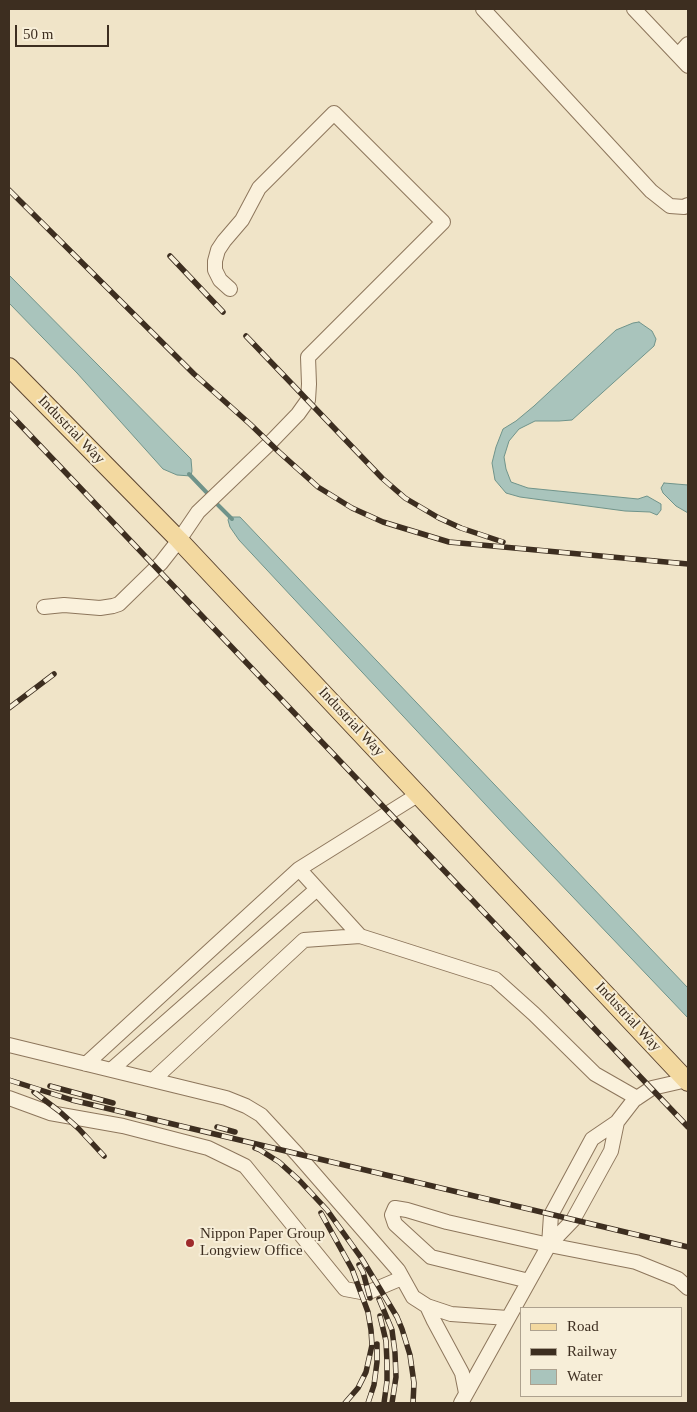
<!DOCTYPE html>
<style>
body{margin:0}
#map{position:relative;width:697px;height:1412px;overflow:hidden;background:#f0e4c8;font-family:"Times New Roman",serif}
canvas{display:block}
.frame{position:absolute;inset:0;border:10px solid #3d2e20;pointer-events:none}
.legend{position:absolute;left:520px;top:1307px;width:162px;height:90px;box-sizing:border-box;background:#f7eed8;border:1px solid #ada18e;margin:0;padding:6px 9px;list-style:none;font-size:15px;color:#3d2e20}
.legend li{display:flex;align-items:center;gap:10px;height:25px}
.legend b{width:25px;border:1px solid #ada18e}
.scale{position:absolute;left:15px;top:25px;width:94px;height:22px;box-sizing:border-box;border:2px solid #3d2e20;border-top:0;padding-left:6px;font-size:15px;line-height:18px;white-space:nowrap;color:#3d2e20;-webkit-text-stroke:4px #f7eed8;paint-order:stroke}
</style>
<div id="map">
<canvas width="697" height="1412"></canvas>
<div class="frame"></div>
<ul class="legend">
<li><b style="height:6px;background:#f3d9a0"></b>Road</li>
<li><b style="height:6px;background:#3d2e20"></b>Railway</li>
<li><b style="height:14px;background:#a9c4bc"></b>Water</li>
</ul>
<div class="scale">50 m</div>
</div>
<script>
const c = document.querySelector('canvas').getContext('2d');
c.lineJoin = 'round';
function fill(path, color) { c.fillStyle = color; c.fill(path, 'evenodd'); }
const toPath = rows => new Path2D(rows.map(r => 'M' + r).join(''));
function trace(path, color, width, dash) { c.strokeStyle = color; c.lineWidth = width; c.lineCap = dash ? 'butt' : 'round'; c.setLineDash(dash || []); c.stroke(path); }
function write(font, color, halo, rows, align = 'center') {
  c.font = font + ' "Times New Roman",serif'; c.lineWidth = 4; c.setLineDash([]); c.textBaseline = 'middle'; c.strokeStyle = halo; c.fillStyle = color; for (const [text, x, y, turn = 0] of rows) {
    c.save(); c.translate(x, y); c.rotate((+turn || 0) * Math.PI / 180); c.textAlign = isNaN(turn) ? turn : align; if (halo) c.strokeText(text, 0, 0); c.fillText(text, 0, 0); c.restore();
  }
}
const water = toPath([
 [9,275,191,459,192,471,191,476,177,475,163,469,77,373,9,303,9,275],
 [639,322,652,331,656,339,654,346,572,420,559,421,535,421,519,429,509,441,504,457,506,469,511,482,528,488,638,499,647,496,661,504,661,510,657,515,650,512,625,511,520,497,506,493,495,480,492,463,496,447,503,429,516,421,534,406,616,330,633,323,639,322],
 [664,483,688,485,688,513,676,506,663,493,661,488,664,483],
 [229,517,240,517,688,988,688,1018,512,833,239,540,230,527,228,520,229,517]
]);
fill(water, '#a9c4bc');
trace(water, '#6f938a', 1);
trace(toPath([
 [189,474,210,496],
 [214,501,232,519]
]), '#6f938a', 4);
const minor = toPath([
 [483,9,651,191,670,206,684,207,688,205],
 [634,9,688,66],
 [678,55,688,44],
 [44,607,64,605,100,608,113,606,119,604,161,563,179,540,198,512,269,444,298,414,308,400,309,384,308,357,443,222,334,113,259,188,242,220,224,241,218,250,215,261,215,270,220,280,230,289],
 [419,794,299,869,360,936,495,979,534,1014,595,1074,637,1098],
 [9,1045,226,1098,246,1106,261,1115,297,1154,398,1270,413,1297,427,1306,451,1314,508,1318],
 [86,1064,299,869],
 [111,1070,317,889],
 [153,1080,304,940,360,936],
 [9,1098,50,1113,123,1126,208,1148,245,1166,345,1289,361,1292,369,1292,402,1278],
 [617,1122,634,1100,652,1088,687,1080],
 [529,1281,431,1257,395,1224,392,1215,395,1208,407,1210,447,1222,549,1245,636,1262,678,1279,688,1288],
 [427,1306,434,1321,462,1373,466,1393],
 [461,1403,549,1245,573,1220,611,1151,617,1122,592,1139,551,1215,549,1245]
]);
const major = toPath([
 [9,367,179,540,688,1082]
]);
trace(minor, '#8d765c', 16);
trace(major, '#5b4430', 20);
trace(minor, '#faf1dc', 14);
trace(major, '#f3d9a0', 18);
const rail = toPath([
 [9,190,194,374,250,424,279,452,318,487,352,508,383,522,449,542,688,564],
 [170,256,223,312],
 [246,336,382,478,405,498,439,518,461,528,503,542],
 [9,413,688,1127],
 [9,708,54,674],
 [9,1080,72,1100,688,1247],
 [50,1086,113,1103],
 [34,1092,59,1111,79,1129,104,1156],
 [217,1127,235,1132],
 [255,1148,260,1150,279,1162,300,1181,327,1210,362,1259,397,1317,402,1329,410,1355,414,1383,413,1403],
 [321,1213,352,1269,368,1312,371,1330,372,1345,366,1372,358,1388,345,1403],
 [359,1265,363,1272,370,1298],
 [379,1299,392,1330,395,1353,396,1377,392,1403],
 [380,1316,386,1341,387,1363,387,1381,384,1403],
 [368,1403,374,1385,377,1362,377,1344]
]);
trace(rail, '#3d2e20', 5.5);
trace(rail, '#f7eed8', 4, [11]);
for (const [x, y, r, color] of [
 [190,1243,5,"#9e2a2b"]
]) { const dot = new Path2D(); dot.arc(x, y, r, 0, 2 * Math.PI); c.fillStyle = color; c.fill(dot); trace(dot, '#f7eed8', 2); }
write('15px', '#3d2e20', '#f7eed8', [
 ["Industrial Way",71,430,46],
 ["Industrial Way",351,722,47],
 ["Industrial Way",628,1017,47]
]);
write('15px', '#3d2e20', '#f7eed8', [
 ["Nippon Paper Group",200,1234],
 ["Longview Office",200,1251]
], 'left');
</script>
